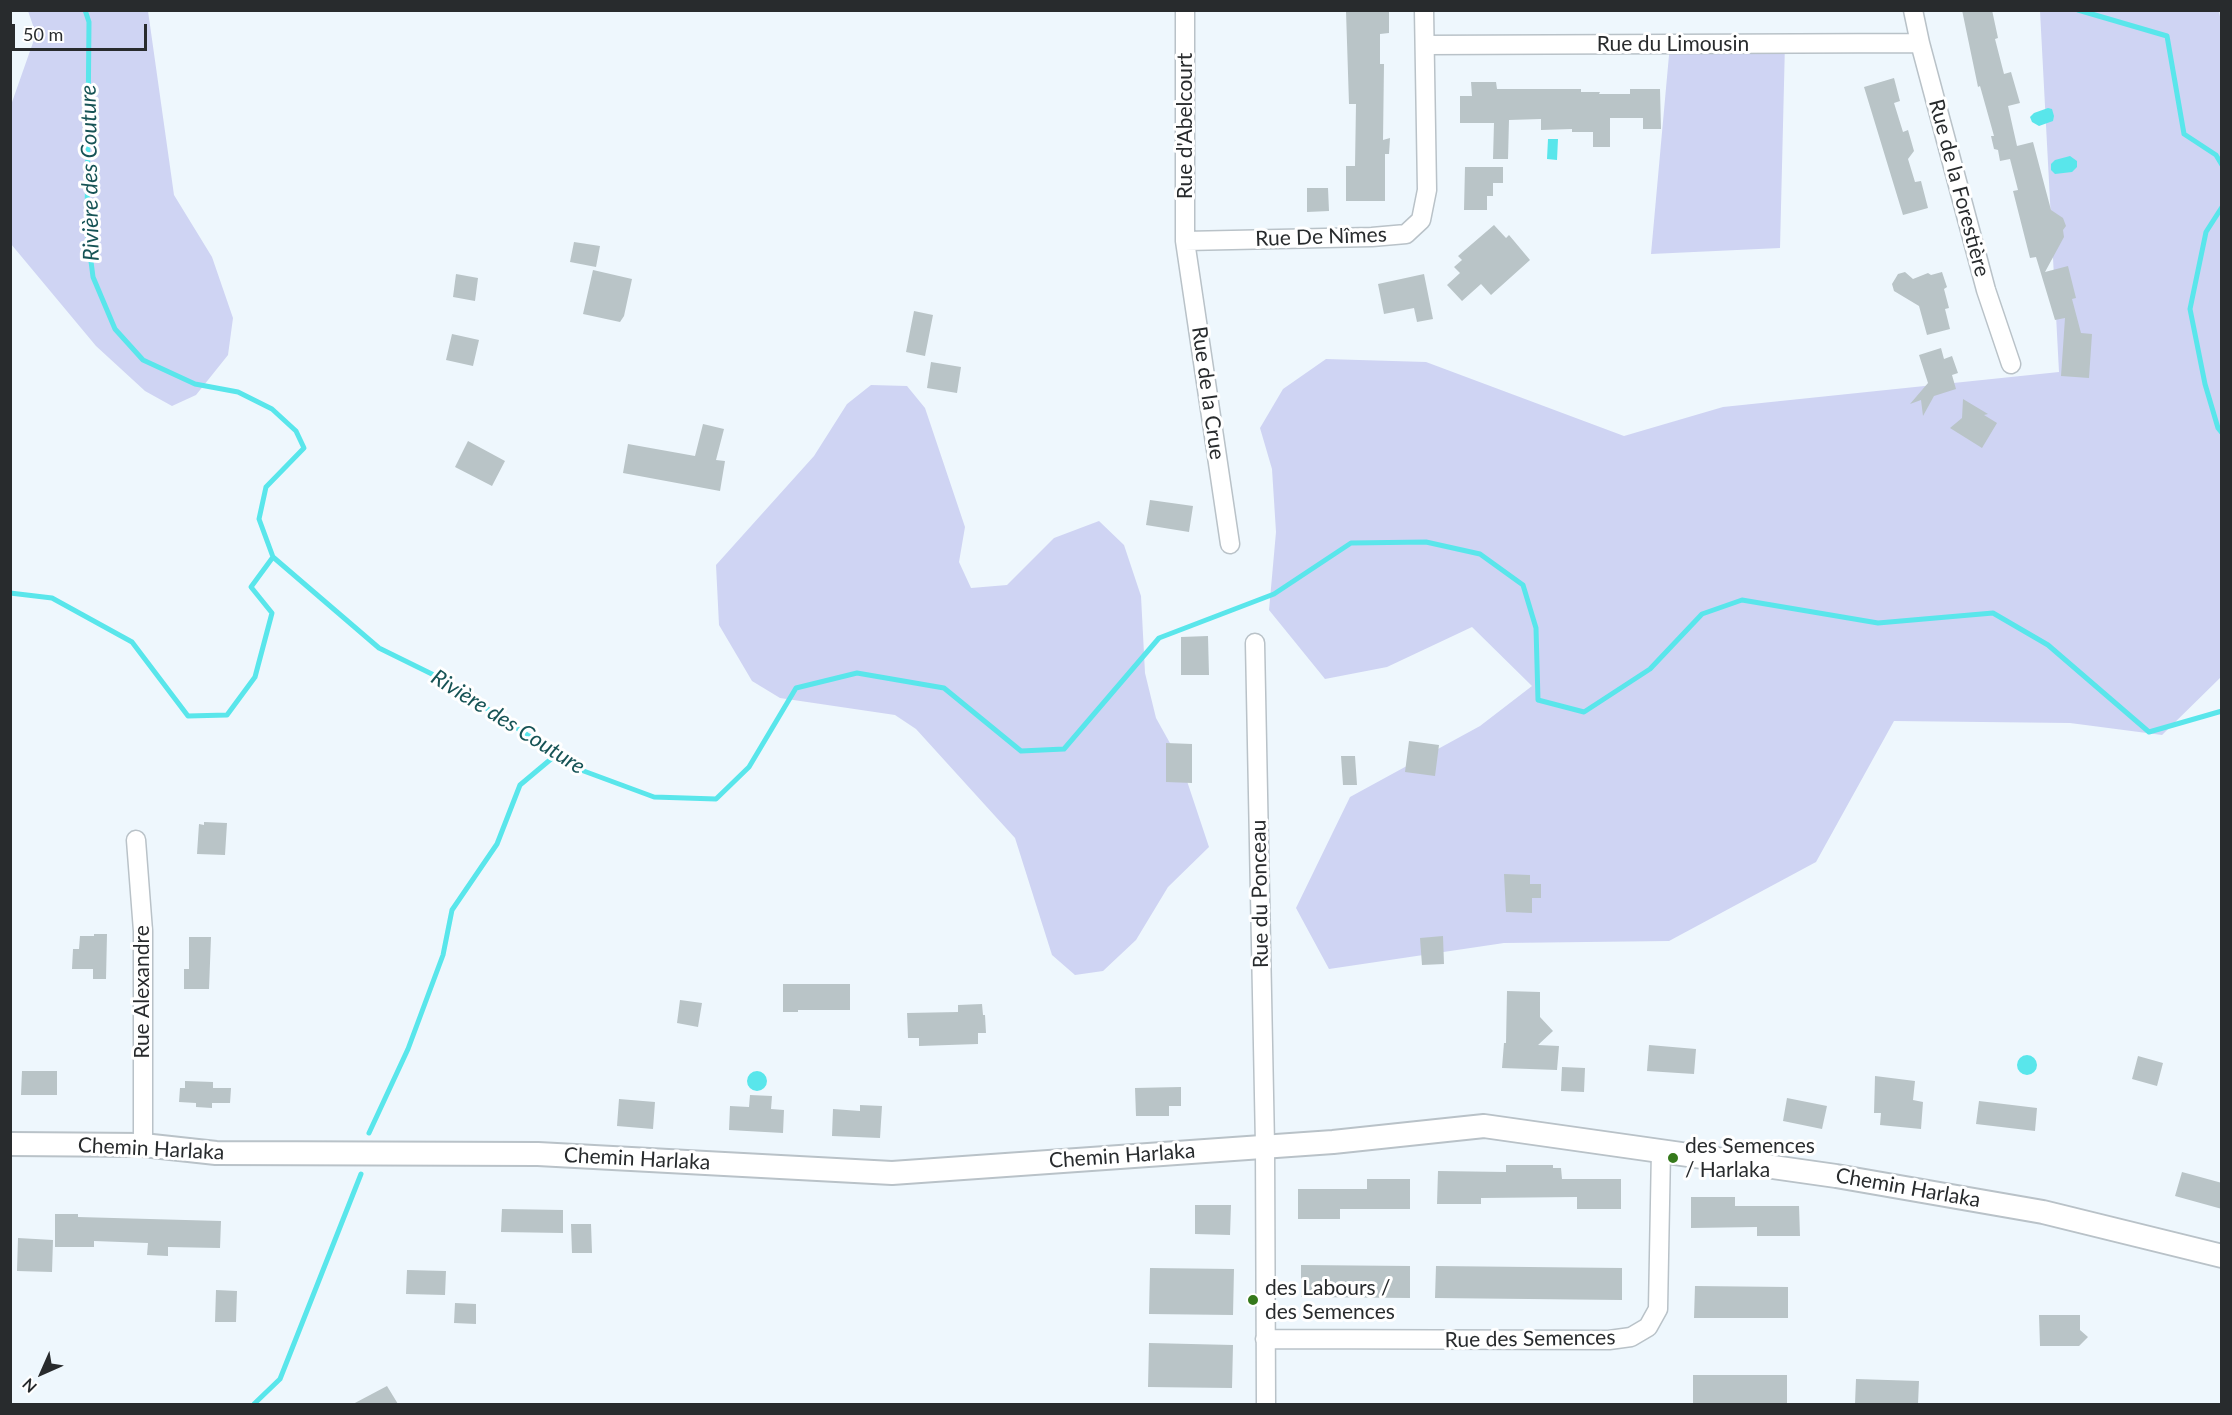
<!DOCTYPE html>
<meta charset="utf-8">
<style>
body{margin:0}
#map{position:relative;width:2232px;height:1415px;overflow:hidden;background:#eef7fd;font-family:Lato,sans-serif}
canvas{display:block}
.frame{position:absolute;inset:0;border:12px solid #282b2d;pointer-events:none}
.north{position:absolute;left:12px;top:1343px;width:60px;height:60px;-webkit-text-stroke:4px #fff;paint-order:stroke;rotate:225deg;font-size:16px;font-weight:700;line-height:24px;text-align:center;color:#282b2d}
.north::after{content:'';display:block;margin:auto;width:21px;height:27px;background:#282b2d;clip-path:polygon(50% 0,100% 100%,50% 72%,0 100%)}
.scale{position:absolute;left:12px;top:24px;width:135px;height:27px;box-sizing:border-box;border:3px solid #282b2d;border-top:0;padding-left:8px;font-size:18px;line-height:21px;white-space:nowrap;color:#282b2d;-webkit-text-stroke:4px #fff;paint-order:stroke}
</style>
<div id="map">
<canvas width="2232" height="1415"></canvas>
<div class="frame"></div>
<div class="north">N</div>
<div class="scale">50 m</div>
</div>
<script>
const c = document.querySelector('canvas').getContext('2d');
c.lineJoin = 'round';
function fill(path, color) { c.fillStyle = color; c.fill(path, 'evenodd'); }
const toPath = rows => new Path2D(rows.map(r => 'M' + r).join(''));
function trace(path, color, width, dash) { c.strokeStyle = color; c.lineWidth = width; c.lineCap = dash ? 'butt' : 'round'; c.setLineDash(dash || []); c.stroke(path); }
function write(font, color, halo, rows, align = 'center') {
  c.font = font + ' Lato,sans-serif'; c.lineWidth = 6; c.setLineDash([]); c.textBaseline = 'middle'; c.strokeStyle = halo; c.fillStyle = color; for (const [text, x, y, turn = 0] of rows) {
    c.save(); c.translate(x, y); c.rotate((+turn || 0) * Math.PI / 180); c.textAlign = isNaN(turn) ? turn : align; if (halo) c.strokeText(text, 0, 0); c.fillText(text, 0, 0); c.restore();
  }
}
fill(toPath([
 [28,11,148,11,174,195,212,257,233,318,228,355,196,395,172,406,145,391,96,346,11,244,11,105,36,34],
 [2040,11,2219,11,2222,27,2221,677,2162,735,2070,723,1894,721,1816,862,1669,941,1504,943,1329,969,1296,908,1350,797,1480,726,1532,686,1472,627,1387,667,1325,679,1269,610,1276,532,1272,469,1260,428,1283,389,1326,359,1426,362,1624,436,1723,407,2059,372],
 [1785,43,1780,248,1651,254,1670,44],
 [871,385,907,386,925,408,965,527,959,562,971,588,1007,585,1054,538,1099,521,1124,545,1141,596,1145,673,1156,718,1181,763,1209,847,1168,887,1136,940,1103,971,1075,975,1052,955,1015,838,916,729,895,715,780,698,752,681,719,625,716,565,814,456,847,404]
]), '#cfd4f3');
fill(toPath([
 [2048,108,2052,109,2054,116,2053,121,2039,126,2032,122,2030,117,2034,113],
 [1548,139,1558,139,1557,160,1547,159],
 [2070,156,2077,161,2077,167,2072,172,2055,174,2051,170,2051,164,2055,160],
 '2017 1065a10 10 0 1 1 20 0a10 10 0 1 1-20 0Z',
 '747 1081a10 10 0 1 1 20 0a10 10 0 1 1-20 0Z'
]), '#59e6eb');
trace(toPath([
 [85,10,89,22,87,230,93,277,115,329,143,360,195,384,238,392,272,409,296,431,304,448,266,487,259,519,273,557,379,648,442,679,581,770,654,797,716,799,749,767,796,688,857,673,944,688,1021,751,1064,749,1159,638,1274,594,1351,543,1426,542,1480,554,1523,585,1536,628,1538,700,1584,712,1650,669,1702,614,1742,600,1878,623,1993,613,2048,645,2149,732,2222,711],
 [2078,10,2167,36,2184,134,2216,155,2222,165],
 [2222,207,2206,232,2190,309,2205,384,2218,428,2222,433],
 [10,593,52,598,132,642,188,716,227,715,255,677,272,613,251,587,273,557],
 [369,1133,408,1049,443,955,452,910,497,844,520,785,557,754],
 [254,1404,280,1379,361,1174]
]), '#59e6eb', 5);
fill(toPath([
 [1962,10,1992,10,1998,38,1995,39,2004,74,2011,72,2020,103,2008,106,2017,146,2033,142,2051,210,2063,218,2066,226,2063,230,2064,237,2045,272,2068,266,2076,298,2072,299,2081,333,2092,334,2089,378,2061,376,2065,318,2055,320,2036,257,2030,258,2013,191,2018,190,2010,159,2000,161,1998,150,1994,149,1991,136,1994,136,1980,86,1978,87],
 [1346,11,1389,11,1389,33,1380,34,1380,64,1384,64,1383,140,1390,138,1389,154,1385,154,1385,201,1346,201,1346,166,1355,166,1356,104,1349,104],
 [1894,78,1900,101,1894,103,1903,132,1908,130,1914,151,1908,159,1915,182,1921,181,1928,208,1903,215,1864,87],
 [1471,82,1496,82,1497,89,1581,89,1581,92,1600,92,1599,94,1630,94,1630,89,1660,89,1661,129,1643,129,1643,118,1610,118,1610,147,1593,147,1593,132,1572,132,1572,129,1541,130,1541,119,1509,120,1508,159,1493,159,1494,123,1460,123,1460,96,1472,96],
 [1465,167,1503,167,1503,183,1493,183,1493,196,1487,196,1487,210,1464,210],
 [1307,188,1328,188,1329,211,1307,212],
 [1494,225,1506,238,1509,235,1530,260,1491,295,1481,284,1462,301,1447,285,1460,273,1454,267,1462,260,1458,256],
 [574,242,600,246,596,267,570,262],
 [593,270,632,279,624,316,620,322,583,314],
 [1905,272,1913,279,1928,273,1931,275,1942,272,1947,287,1944,289,1949,308,1945,309,1950,329,1927,335,1919,306,1894,291,1892,284,1898,274],
 [456,274,478,278,475,301,453,297],
 [1424,274,1433,319,1417,322,1414,308,1384,314,1378,284],
 [914,311,933,315,925,356,906,352],
 [452,334,479,340,473,366,446,360],
 [1941,348,1944,359,1952,356,1958,373,1952,375,1956,389,1934,396,1923,416,1921,400,1910,404,1928,383,1919,355],
 [931,362,961,367,957,393,927,388],
 [1963,399,1988,414,1984,415,1997,423,1982,448,1950,428,1962,418],
 [703,424,724,429,716,460,725,461,720,491,623,473,628,444,695,456],
 [468,441,505,461,492,486,455,467],
 [1150,500,1193,506,1189,532,1146,525],
 [1208,636,1209,675,1181,675,1181,637],
 [1409,741,1439,745,1435,776,1405,772],
 [1166,743,1192,744,1192,783,1166,782],
 [1341,756,1355,756,1357,785,1343,785],
 [204,822,227,823,225,855,197,854,199,824,204,825],
 [1504,874,1530,875,1530,884,1541,884,1541,898,1532,898,1532,913,1506,912],
 [94,934,107,934,106,979,93,979,93,969,72,969,73,949,79,949,80,936,94,936],
 [1443,936,1444,964,1422,965,1420,938],
 [189,937,211,937,209,989,184,989,184,969,189,969],
 [783,984,850,984,850,1010,798,1010,798,1012,783,1012],
 [1507,991,1540,992,1540,1017,1553,1031,1538,1045,1559,1046,1557,1070,1502,1068,1504,1043,1506,1043],
 [680,1000,702,1003,698,1027,677,1023],
 [982,1004,983,1015,985,1015,986,1033,978,1033,978,1044,919,1046,919,1038,908,1038,907,1013,958,1012,958,1005],
 [1649,1045,1696,1049,1694,1074,1647,1071],
 [2138,1056,2163,1063,2157,1086,2132,1079],
 [1562,1067,1585,1068,1584,1092,1561,1091],
 [22,1071,57,1071,57,1095,21,1095],
 [1875,1076,1915,1081,1913,1100,1923,1102,1921,1129,1880,1125,1881,1113,1874,1113],
 [185,1081,213,1082,213,1088,231,1088,230,1103,212,1103,212,1108,196,1107,196,1103,179,1102,180,1088,185,1088],
 [1181,1087,1181,1106,1169,1106,1169,1116,1136,1116,1135,1088],
 [750,1095,772,1096,771,1109,784,1110,783,1133,729,1130,730,1106,749,1107],
 [1787,1098,1827,1106,1822,1129,1783,1121],
 [619,1099,655,1102,653,1129,617,1126],
 [1979,1101,2037,1108,2035,1131,1976,1124],
 [860,1105,882,1106,880,1138,832,1136,833,1109,860,1111],
 [1506,1165,1553,1165,1553,1168,1561,1168,1562,1179,1621,1179,1621,1209,1577,1209,1577,1197,1481,1198,1481,1204,1437,1204,1438,1171,1506,1172],
 [2182,1172,2222,1183,2222,1209,2175,1196],
 [1367,1179,1410,1179,1410,1209,1340,1209,1340,1219,1298,1219,1298,1189,1367,1189],
 [1691,1197,1735,1197,1735,1206,1799,1206,1800,1236,1757,1236,1757,1227,1691,1228],
 [1195,1205,1231,1205,1230,1235,1195,1234],
 [502,1209,563,1210,563,1233,501,1232],
 [55,1214,78,1214,78,1217,221,1221,220,1248,168,1247,168,1256,147,1255,148,1243,94,1241,94,1247,55,1247],
 [571,1224,591,1224,592,1253,572,1253],
 [18,1238,53,1240,52,1272,17,1271],
 [1301,1265,1410,1266,1410,1298,1301,1297],
 [1436,1266,1622,1268,1622,1300,1435,1298],
 [1150,1268,1234,1269,1233,1315,1149,1314],
 [407,1270,446,1271,445,1295,406,1294],
 [1695,1286,1788,1287,1788,1318,1694,1318],
 [216,1290,237,1291,236,1322,215,1322],
 [455,1303,476,1304,476,1324,454,1323],
 [2039,1315,2080,1315,2080,1330,2088,1337,2079,1346,2040,1346],
 [1149,1343,1233,1345,1232,1388,1148,1387],
 [1693,1375,1787,1375,1787,1404,1693,1404],
 [1856,1379,1919,1381,1918,1404,1855,1404],
 [387,1386,398,1404,353,1404]
]), '#b9c4c7');
const minor = toPath([
 [1185,10,1185,241,1230,544],
 [1913,10,1920,43,1986,290,2011,364],
 [1426,45,1920,43],
 [1185,241,1372,237,1406,234,1421,220,1427,190,1424,10],
 [1255,643,1265,1145,1266,1404],
 [136,840,143,931,143,1145],
 [1265,1339,1609,1340,1631,1337,1648,1327,1658,1309,1661,1150]
]);
const tertiary = toPath([
 [10,1144,143,1145,216,1153,538,1154,892,1173,1333,1142,1484,1126,1836,1176,2043,1212,2222,1256]
]);
trace(minor, '#b9c2c8', 21);
trace(tertiary, '#b9c2c8', 26);
trace(minor, '#fff', 18);
trace(tertiary, '#fff', 22);
for (const [x, y, r, color] of [
 [1673,1158,6,"#35791b"],
 [1253,1300,6,"#35791b"]
]) { const dot = new Path2D(); dot.arc(x, y, r, 0, 2 * Math.PI); c.fillStyle = color; c.fill(dot); trace(dot, '#fff', 2); }
write('21px', '#282b2d', '#fff', [
 ["Rue du Limousin",1673,44],
 ["Rue d'Abelcourt",1185,126,-90],
 ["Rue de la Forestière",1959,188,75],
 ["Rue De Nîmes",1321,237,-2],
 ["Rue de la Crue",1208,393,82],
 ["Rue du Ponceau",1260,894,-91],
 ["Rue Alexandre",142,992,-90],
 ["Chemin Harlaka",151,1149,3],
 ["Chemin Harlaka",1122,1156,-4],
 ["Chemin Harlaka",637,1159,3],
 ["Chemin Harlaka",1908,1188,10],
 ["Rue des Semences",1530,1339,-1]
]);
write('21px', '#282b2d', '#fff', [
 ["des Semences",1685,1146],
 ["/ Harlaka",1685,1170],
 ["des Labours /",1265,1288],
 ["des Semences",1265,1312]
], 'left');
write('italic 22px', '#165355', '#fff', [
 ["Rivière des Couture",90,173,-91],
 ["Rivière des Couture",508,722,32]
]);
</script>
